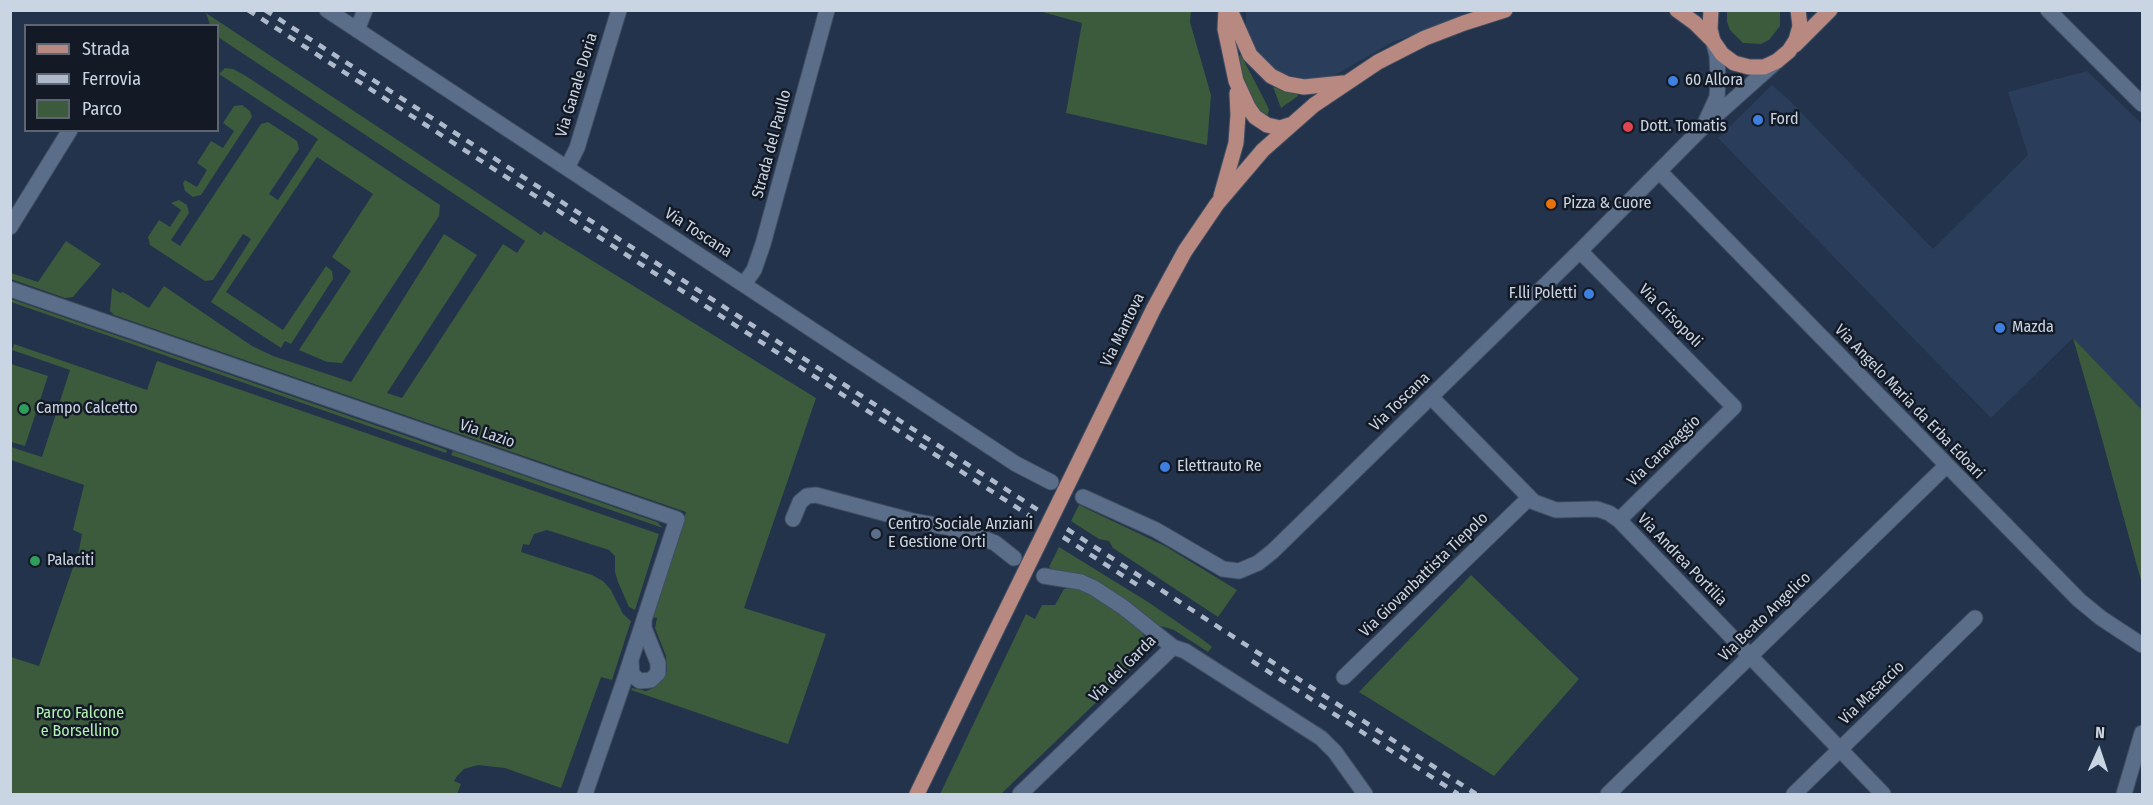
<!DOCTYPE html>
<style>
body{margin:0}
#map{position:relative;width:2153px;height:805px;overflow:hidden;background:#22334b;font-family:"Fira Sans Condensed",sans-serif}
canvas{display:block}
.frame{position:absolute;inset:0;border:12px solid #cad5e4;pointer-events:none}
.legend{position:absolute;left:24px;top:24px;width:195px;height:108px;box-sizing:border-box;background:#131a25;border:2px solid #5c6571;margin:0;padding:8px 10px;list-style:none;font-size:18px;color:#cad5e4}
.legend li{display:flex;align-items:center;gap:12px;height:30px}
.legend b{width:30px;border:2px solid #5c6571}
.north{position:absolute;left:2069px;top:721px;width:60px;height:60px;-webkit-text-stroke:4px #131a25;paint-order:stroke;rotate:3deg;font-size:16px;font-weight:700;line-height:24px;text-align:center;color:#cad5e4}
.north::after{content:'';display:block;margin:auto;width:21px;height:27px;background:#cad5e4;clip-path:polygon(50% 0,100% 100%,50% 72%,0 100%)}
</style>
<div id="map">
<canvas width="2153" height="805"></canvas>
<div class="frame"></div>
<ul class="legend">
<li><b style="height:8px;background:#b78981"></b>Strada</li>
<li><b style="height:8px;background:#aebacb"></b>Ferrovia</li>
<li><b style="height:16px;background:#3c5a3c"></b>Parco</li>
</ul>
<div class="north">N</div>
</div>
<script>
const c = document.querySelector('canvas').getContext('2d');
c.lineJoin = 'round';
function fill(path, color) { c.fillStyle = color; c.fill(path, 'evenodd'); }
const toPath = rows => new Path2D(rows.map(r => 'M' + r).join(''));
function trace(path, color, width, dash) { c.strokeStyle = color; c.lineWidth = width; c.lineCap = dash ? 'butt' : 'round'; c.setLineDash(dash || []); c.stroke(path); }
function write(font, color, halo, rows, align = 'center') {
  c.font = font + ' "Fira Sans Condensed",sans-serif'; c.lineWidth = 5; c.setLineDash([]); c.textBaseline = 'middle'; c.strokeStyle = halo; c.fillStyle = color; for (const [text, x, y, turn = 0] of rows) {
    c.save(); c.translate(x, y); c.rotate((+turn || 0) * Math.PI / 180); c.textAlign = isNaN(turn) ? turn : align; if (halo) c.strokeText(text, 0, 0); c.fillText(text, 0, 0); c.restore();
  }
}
fill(toPath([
 [1246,11,1480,11,1393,42,1321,83,1275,73,1246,34],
 [2087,71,2142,124,2142,410,2073,338,1991,418,1718,138,1772,85,1789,100,1933,249,2028,155,2008,92]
]), '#2a3e5b');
fill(toPath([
 [1039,11,1191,11,1190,22,1211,95,1207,145,1066,113,1082,23],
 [1727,11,1780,11,1780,26,1769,40,1761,44,1743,43,1730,30,1727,22],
 [206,13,541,235,544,231,816,398,744,608,826,634,788,744,631,690,632,688,646,691,653,688,662,681,667,671,666,656,655,628,657,618,653,617,686,512,114,315,110,311,112,288,120,293,123,292,149,308,164,286,252,346,273,356,351,382,444,234,477,255,387,393,402,398,503,244,517,253,525,241,221,39,218,37,218,26,210,25],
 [1241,55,1266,103,1269,110,1267,116,1257,111,1244,83,1238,56],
 [225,68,233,69,246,76,440,205,439,216,342,363,327,362,299,350,351,271,332,257,373,194,317,157,226,292,283,330,326,266,332,271,333,279,291,344,285,341,281,348,211,302,251,239,243,234,213,280,205,281,150,245,148,237,159,220,170,227,181,210,171,203,179,200,187,205,189,213,171,240,180,246,261,124,268,122,297,141,299,149,269,194,278,200,318,139,219,74],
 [1273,87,1297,94,1298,96,1281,108],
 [242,105,250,111,252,117,201,195,193,197,185,191,183,183,185,180,197,187,207,170,197,163,211,141,223,148,234,131,223,123,234,106],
 [66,241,101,264,73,297,65,298,11,279,11,273,38,282],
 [11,299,447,450,446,453,11,302],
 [2073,338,2142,410,2142,584,2097,421],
 [14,344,147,390,157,361,659,534,635,610,629,607,618,582,615,572,615,556,609,550,547,530,534,534,529,545,523,544,521,552,592,575,603,581,611,590,623,614,631,621,612,680,601,677,561,788,505,768,478,765,464,769,457,776,454,781,461,784,457,794,11,794,11,657,39,666,79,550,82,534,73,530,84,485,11,460,11,447,42,457,70,370,12,350],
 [11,364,48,376,25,446,11,442],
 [453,451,657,522,663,528,451,455],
 [1079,505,1165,546,1237,590,1218,617,1113,548,1109,541,1099,539,1071,521],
 [1059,547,1148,602,1202,639,1212,647,1208,652,1174,630,1154,624,1053,570,1049,567],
 [1471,575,1579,679,1494,776,1359,692],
 [1069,588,1079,588,1098,596,1142,631,1145,640,1142,655,1138,662,1001,794,940,794,1026,614,1035,619,1042,605,1055,605,1064,589]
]), '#3c5a3c');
const minor = toPath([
 [327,10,1016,464,1051,482],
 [2048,10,2142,104],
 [357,30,365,10],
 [1706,121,1717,97,1718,81,1717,55,1713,41],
 [567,168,577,148,619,10],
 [1660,172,2079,600,2101,618,2142,645],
 [10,227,70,130],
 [1580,251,1734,407,1619,520],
 [744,284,754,270,763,244,827,10],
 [10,289,677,519,623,684,585,794],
 [1431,397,1534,502,1556,510,1597,509,1609,513,1619,520,1883,794],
 [1083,497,1156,530,1223,569,1239,571,1258,563,1273,551,1580,251,1703,127,1777,61],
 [793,519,800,502,807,496,816,495,913,521,962,530,995,543,1014,558],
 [1173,647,1185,651,1321,738,1335,752,1365,794],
 [631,662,632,675,640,681,651,680,658,673,658,663,644,628,644,621],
 [1344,677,1529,498],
 [1020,794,1173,647,1123,607,1094,588,1081,582,1044,576],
 [1608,794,1946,466],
 [1794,794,1975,618],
 [2124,794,2142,733]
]);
const major = toPath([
 [1226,10,1225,29,1236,81,1248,107,1255,117,1267,125,1280,128,1289,125],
 [1230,10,1250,55,1271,76,1287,84,1304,87,1343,83],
 [1677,10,1695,23,1713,41],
 [1711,10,1710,29,1713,41,1722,54,1734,63,1749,67,1764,67,1777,61,1789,51,1796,40,1800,26,1798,10],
 [1795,45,1830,10],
 [1221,196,1236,143,1238,115,1237,93],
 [1067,486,1154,308,1185,251,1217,204,1263,150,1314,105,1378,62,1425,38,1464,23,1505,10],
 [917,794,989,645]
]);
trace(minor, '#404e62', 17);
trace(major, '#404e62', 17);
trace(minor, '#5b6e89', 15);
trace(major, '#b78981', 15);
trace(toPath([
 [248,10,1033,518],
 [265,10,1038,510],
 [1067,529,1476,794],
 [1063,537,1142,588],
 [1252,661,1458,794]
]), '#aebacb', 4.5, [8, 8]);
const majorBridge = toPath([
 [989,645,1067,486]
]);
trace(majorBridge, '#404e62', 17, []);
trace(majorBridge, '#b78981', 15);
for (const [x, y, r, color] of [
 [1673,81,6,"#3f7fe0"],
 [1758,120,6,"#3f7fe0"],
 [1628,127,6,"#e0444e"],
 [1551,204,6,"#e8710a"],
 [1589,294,6,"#3f7fe0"],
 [2000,328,6,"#3f7fe0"],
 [24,409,6,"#2e9e5b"],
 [1165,467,6,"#3f7fe0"],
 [876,534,6,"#5c6f8a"],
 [35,561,6,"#2e9e5b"]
]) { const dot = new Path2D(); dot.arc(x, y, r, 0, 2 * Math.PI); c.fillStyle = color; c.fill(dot); trace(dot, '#131a25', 2); }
write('16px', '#cad5e4', '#131a25', [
 ["60 Allora",1685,81],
 ["Ford",1770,120],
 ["Dott. Tomatis",1640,127],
 ["Pizza & Cuore",1563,204],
 ["F.lli Poletti",1577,294,"right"],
 ["Mazda",2012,328],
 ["Campo Calcetto",36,409],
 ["Elettrauto Re",1177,467],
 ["Centro Sociale Anziani",888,525],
 ["E Gestione Orti",888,543],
 ["Palaciti",47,561]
], 'left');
write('16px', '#cad5e4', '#131a25', [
 ["Via Ganale Doria",577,85,-73],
 ["Strada del Paullo",772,144,-75],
 ["Via Toscana",698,233,33],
 ["Via Crisopoli",1670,316,45],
 ["Via Mantova",1123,330,-64],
 ["Via Toscana",1400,402,-44],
 ["Via Angelo Maria da Erba Edoari",1909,402,46],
 ["Via Lazio",487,434,19],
 ["Via Caravaggio",1664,451,-44],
 ["Via Andrea Portilia",1682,560,46],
 ["Via Giovanbattista Tiepolo",1424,575,-44],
 ["Via Beato Angelico",1765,617,-44],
 ["Via del Garda",1123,669,-45],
 ["Via Masaccio",1872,693,-44]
]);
write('16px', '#b4f1b3', '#131a25', [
 ["Parco Falcone",80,714],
 ["e Borsellino",80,732]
]);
</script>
